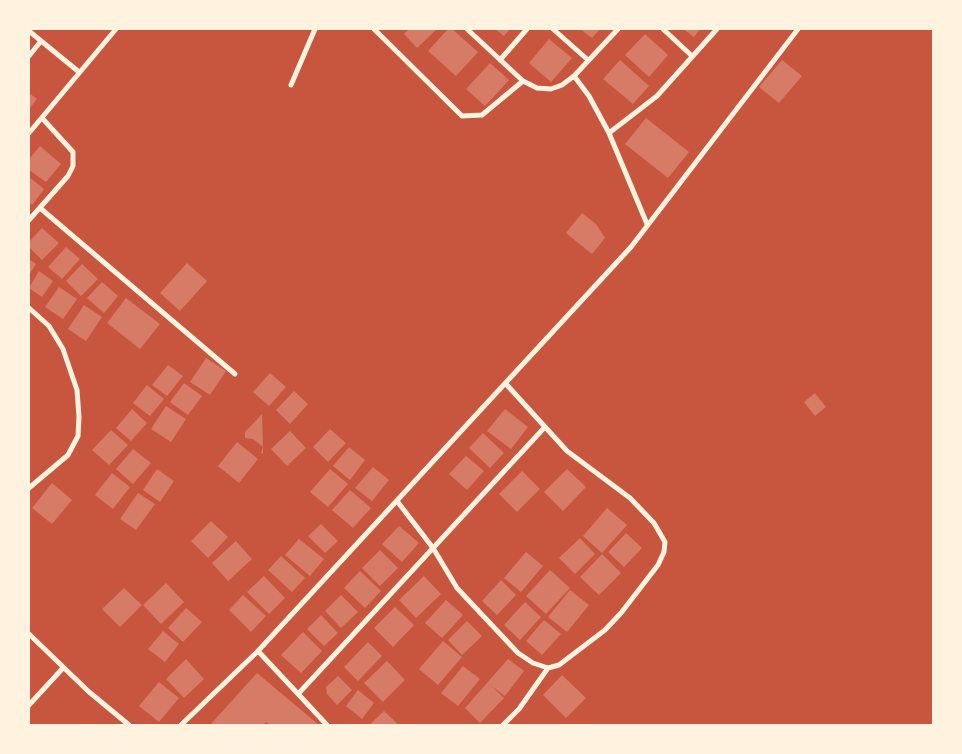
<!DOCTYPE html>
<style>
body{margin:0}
#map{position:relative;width:962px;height:754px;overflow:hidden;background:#c8553d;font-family:"Alegreya Sans",sans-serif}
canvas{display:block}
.frame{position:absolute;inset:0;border:30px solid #fff3e0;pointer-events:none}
</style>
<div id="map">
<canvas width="962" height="754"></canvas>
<div class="frame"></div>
</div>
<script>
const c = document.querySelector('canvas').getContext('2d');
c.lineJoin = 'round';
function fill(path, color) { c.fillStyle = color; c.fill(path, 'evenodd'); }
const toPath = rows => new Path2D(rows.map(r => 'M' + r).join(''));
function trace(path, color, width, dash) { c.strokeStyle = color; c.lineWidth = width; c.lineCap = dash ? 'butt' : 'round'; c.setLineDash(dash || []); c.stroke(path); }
fill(toPath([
 [409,29,437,29,417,48,404,34],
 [448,29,452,29,478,52,456,76,428,51],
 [495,29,510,29,504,36],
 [580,29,600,29,592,38],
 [683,29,700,29,694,37],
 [645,34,668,55,649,77,625,55],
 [549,39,572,58,551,82,529,63],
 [620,60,649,86,633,104,603,79],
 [782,60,802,76,779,103,759,87],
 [490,63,509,80,485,106,466,89],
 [29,93,37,99,29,109],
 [646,118,689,152,668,178,625,144],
 [40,146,61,164,46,182,29,170,29,159],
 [29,177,44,189,32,205,29,202],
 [582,213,596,224,605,238,592,254,566,233],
 [42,228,59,243,42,260,29,247,29,242],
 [66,247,80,259,62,279,48,267],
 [29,259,36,264,29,275],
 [187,263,207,281,180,311,160,293],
 [82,264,98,279,81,296,66,281],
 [39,271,53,281,42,297,29,288],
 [102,282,118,296,104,313,87,298],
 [59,287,77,299,63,319,45,307],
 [126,298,160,324,140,349,107,323],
 [84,305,102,317,86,341,68,329],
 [206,358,226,371,210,395,190,382],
 [168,365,183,376,167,396,152,385],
 [270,373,286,387,269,406,253,392],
 [184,383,202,396,188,415,170,402],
 [147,385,164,399,150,416,133,403],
 [294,391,308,404,290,424,276,410],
 [815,393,826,407,815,416,804,402],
 [166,406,186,419,171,442,151,429],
 [132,409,147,423,131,441,116,428],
 [505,409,528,427,511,449,487,431],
 [262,414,263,448,263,454,261,453,263,447,253,439,245,438,245,432],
 [330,429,346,443,328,462,313,447],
 [111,430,128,445,109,465,92,450],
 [290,431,306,448,287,466,271,449],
 [483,433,504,453,490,468,469,448],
 [237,442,258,459,239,483,218,466],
 [349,447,365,460,350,480,333,466],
 [133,449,151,463,133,484,116,469],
 [466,456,484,471,467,490,449,474],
 [373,467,389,480,372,501,355,488],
 [157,469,174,481,160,502,143,490],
 [330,469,348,484,328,507,310,492],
 [567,469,586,487,563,511,544,492],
 [522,471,540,489,517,512,499,494],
 [112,473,130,487,113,509,95,495],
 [52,483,72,500,52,524,32,508],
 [350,490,371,508,353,528,332,510],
 [138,493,155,504,136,530,120,519],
 [607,508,627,525,602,553,583,536],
 [211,521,228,537,208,558,191,541],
 [321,524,338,541,325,553,308,536],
 [399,526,419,543,402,562,382,544],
 [626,533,642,548,624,567,608,552],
 [580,538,595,554,575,574,559,558],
 [299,539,324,559,310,576,285,555],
 [236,541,252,559,228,581,212,563],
 [380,550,398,568,380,586,362,568],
 [526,552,543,566,521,592,504,578],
 [602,554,621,573,599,595,580,577],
 [281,556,305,578,292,592,268,570],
 [550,570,570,588,546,614,526,596],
 [360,571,381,591,365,608,344,588],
 [264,576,285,598,269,614,247,592],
 [424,576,441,594,416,618,399,600],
 [501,580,516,595,497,615,482,601],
 [166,583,184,602,161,624,143,605],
 [124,588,142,605,120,627,102,609],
 [570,590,589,605,567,632,548,617],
 [243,595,266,616,251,632,229,610],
 [341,595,358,612,341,628,325,611],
 [446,600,463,615,442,638,425,623],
 [525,602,541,617,520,640,504,625],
 [395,607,414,625,393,647,374,628],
 [186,608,202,622,183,642,168,628],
 [321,615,338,633,324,646,307,629],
 [544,620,561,634,542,655,526,641],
 [467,621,482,636,462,655,448,640],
 [163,631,179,644,165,662,148,649],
 [303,632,322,651,301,673,281,655],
 [443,641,462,657,438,685,419,669],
 [368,642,382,656,358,681,344,667],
 [186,659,204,679,184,698,166,679],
 [508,659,524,671,505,696,490,685,504,698,480,723,465,708],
 [387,661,405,680,383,702,364,683],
 [463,666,480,679,458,706,441,693],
 [257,673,319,725,270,725,266,722,263,725,210,725],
 [562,675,586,698,566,718,543,695],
 [338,676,352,690,337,705,327,694,326,687],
 [159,682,179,698,159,722,139,706],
 [358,690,374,703,362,719,346,706],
 [384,711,399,725,369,725]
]), '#d67c66');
trace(toPath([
 [374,29,462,116,482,115,523,81],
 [467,29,523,81,537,88,551,89,562,85,574,76,618,29],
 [553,29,588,60],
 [663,29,692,56],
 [29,31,79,72],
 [29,56,41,41],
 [500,60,527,29],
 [574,76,589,96,609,133,647,224],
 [291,85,315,29],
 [29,133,116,29],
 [609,133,657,96,717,29],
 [40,208,235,374],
 [29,220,68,176,73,166,73,152,42,118],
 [29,308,49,326,63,349,77,390,79,417,78,436,68,455,29,488],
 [397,501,433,548,457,588,518,653,533,663,548,668,559,665,605,630,621,613,658,565,664,552,665,542,654,523,630,498,567,451,506,384],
 [29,634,88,691,129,725],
 [258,651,327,725],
 [299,693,544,428],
 [29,705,63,668],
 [181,725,258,651,631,247,798,29],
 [503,725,519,709,548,668]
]), '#fff3e0', 5);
</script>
